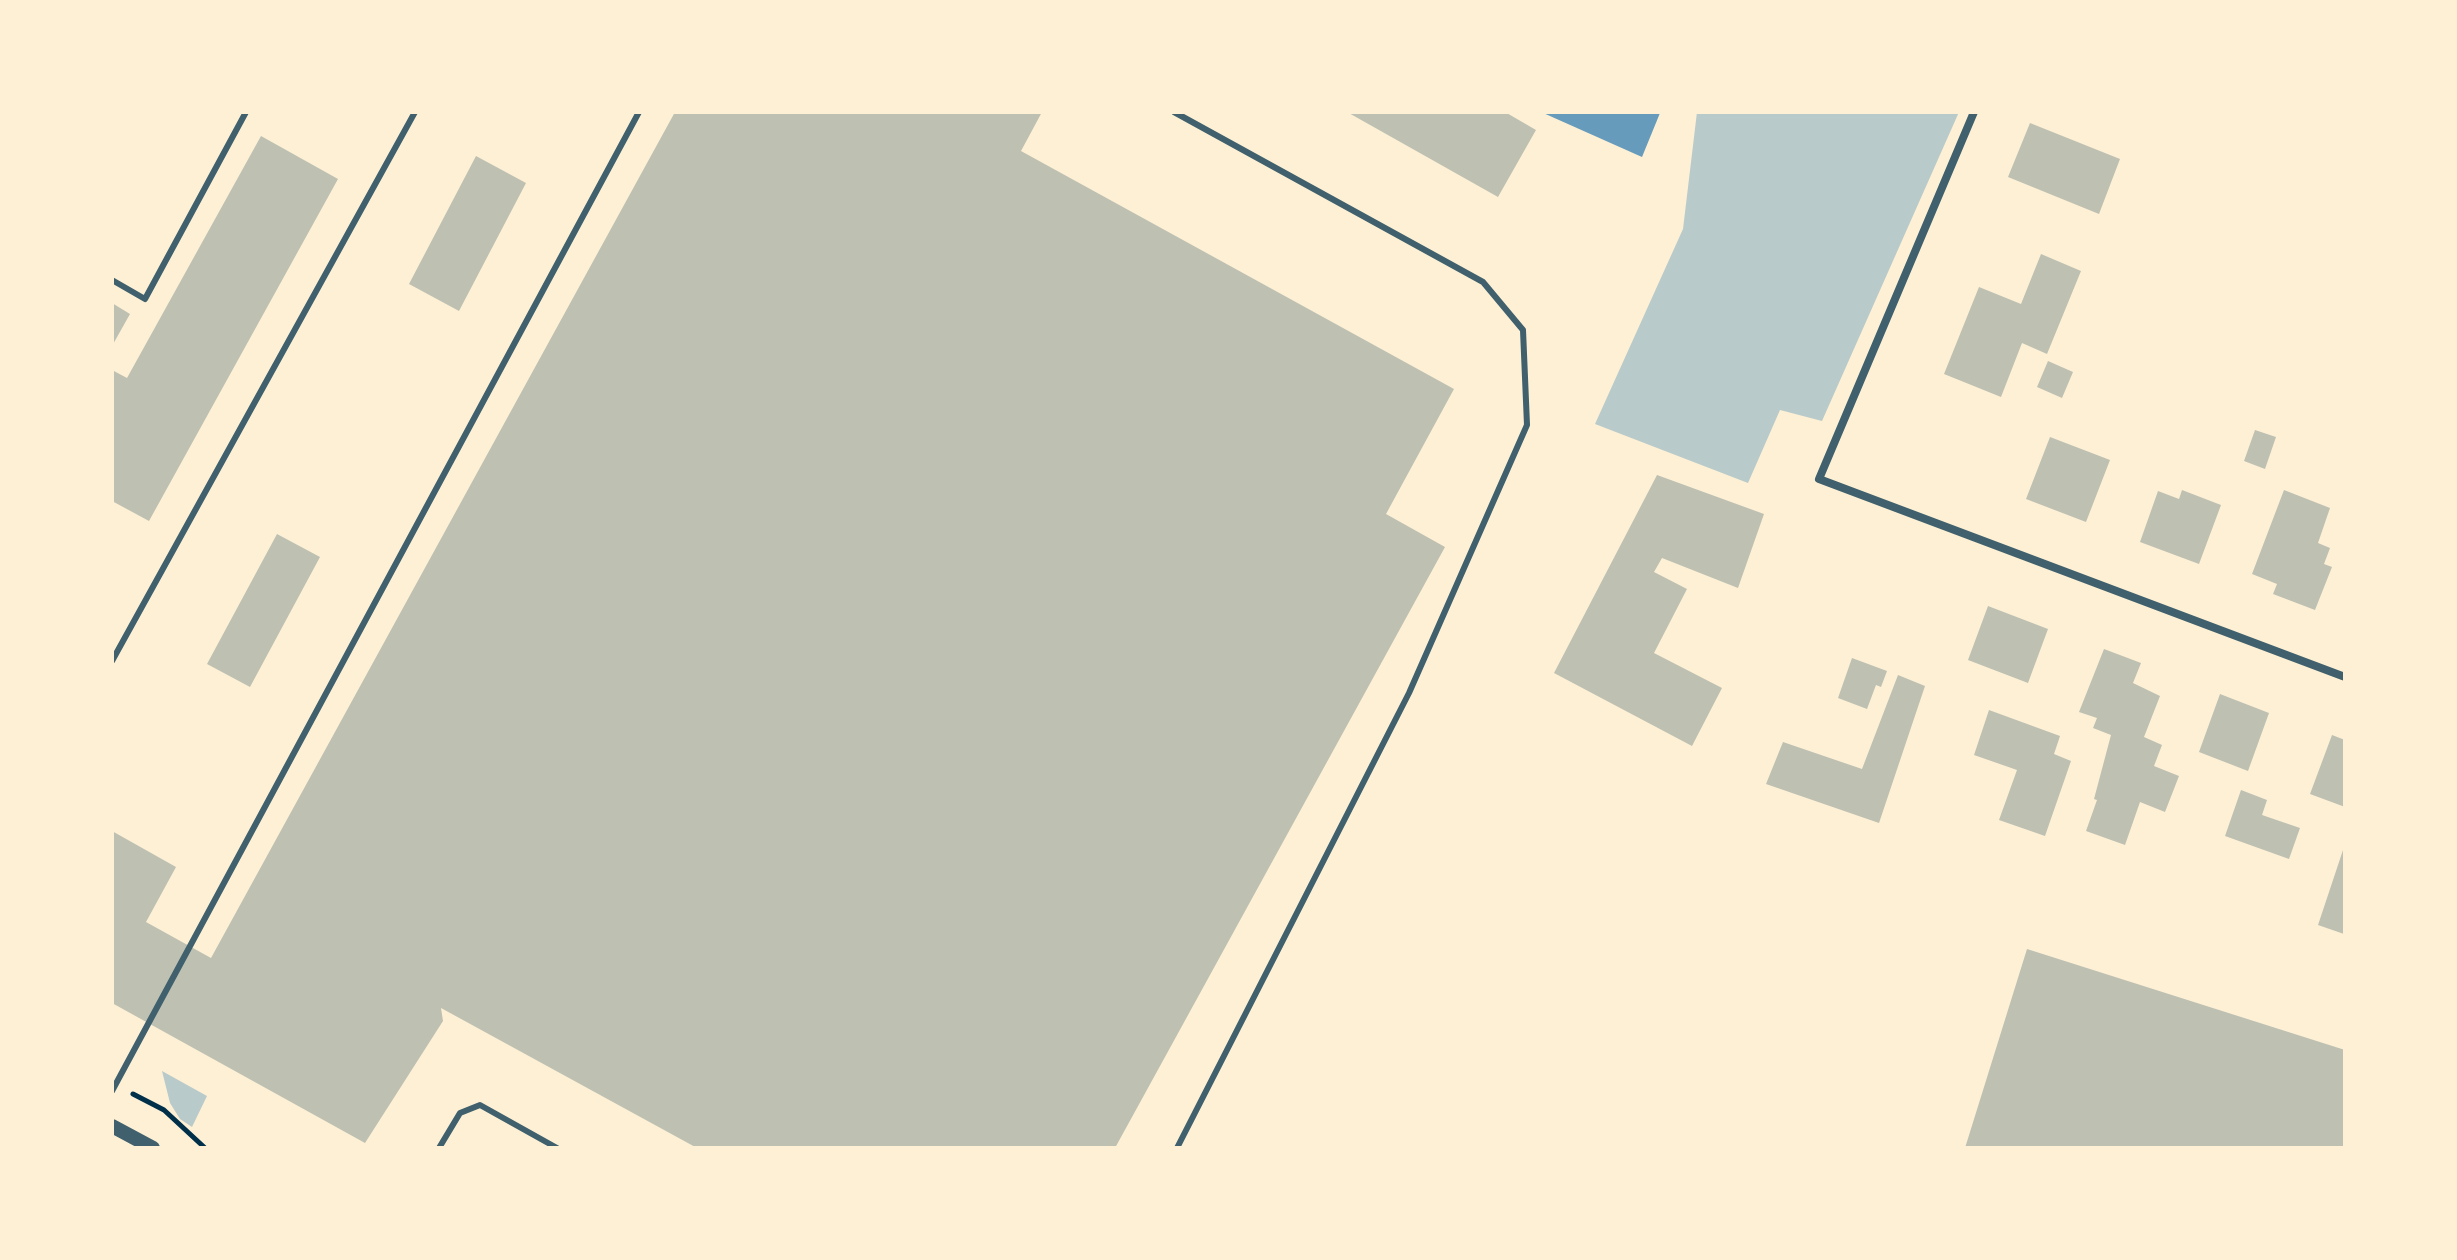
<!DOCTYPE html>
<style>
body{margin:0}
#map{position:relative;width:2457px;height:1260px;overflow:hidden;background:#fdf0d5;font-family:Raleway,sans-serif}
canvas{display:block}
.frame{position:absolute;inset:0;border:114px solid #fdf0d5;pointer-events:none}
</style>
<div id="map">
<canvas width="2457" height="1260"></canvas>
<div class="frame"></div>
</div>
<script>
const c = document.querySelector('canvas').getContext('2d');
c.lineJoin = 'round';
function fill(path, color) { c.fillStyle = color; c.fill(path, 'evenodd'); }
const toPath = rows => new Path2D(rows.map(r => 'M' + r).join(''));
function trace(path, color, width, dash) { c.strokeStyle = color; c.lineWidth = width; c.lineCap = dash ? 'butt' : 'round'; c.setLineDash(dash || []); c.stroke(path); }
fill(toPath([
 [1697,112,1959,112,1822,421,1780,410,1748,483,1595,424,1683,229],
 [162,1071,207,1096,192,1127,180,1119,170,1103]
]), '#b9caca');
fill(toPath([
 [1541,112,1658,112,1660,113,1642,157]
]), '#669bbc');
fill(toPath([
 [675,112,1042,112,1021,151,1454,389,1386,514,1445,547,1115,1148,697,1148,441,1008,443,1021,365,1143,112,1003,112,831,176,867,146,922,211,958],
 [1347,112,1505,112,1536,130,1498,197],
 [2030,123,2120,159,2099,214,2008,177],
 [261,136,338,179,149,521,112,501,112,370,127,378],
 [476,156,526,183,459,311,409,284],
 [2041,254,2081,271,2047,354,2022,343,2001,397,1944,374,1979,287,2021,304],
 [112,303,130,314,112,346],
 [2048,361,2073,372,2062,398,2037,387],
 [2255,430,2276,437,2265,469,2244,461],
 [2050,437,2110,460,2086,522,2026,499],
 [1657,475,1764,514,1738,588,1662,558,1654,572,1687,589,1654,653,1722,688,1692,746,1554,673],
 [2182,490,2221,505,2199,564,2140,542,2158,491,2179,499],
 [2284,490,2330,508,2318,543,2330,548,2324,564,2332,567,2315,610,2273,594,2277,584,2252,574],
 [277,534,320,557,250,687,207,664],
 [1988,606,2048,629,2028,683,1968,660],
 [2104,649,2141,663,2133,683,2160,696,2144,737,2162,745,2154,766,2179,776,2165,812,2140,802,2125,845,2086,831,2097,800,2094,799,2111,735,2093,728,2097,718,2079,712],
 [1852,658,1887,671,1881,687,1876,685,1867,709,1838,698],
 [1898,675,1925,686,1879,823,1766,784,1783,742,1862,769],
 [2220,694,2269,713,2248,771,2199,752],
 [1989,710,2060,736,2054,754,2071,761,2045,836,1999,820,2017,770,1974,755],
 [2332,735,2345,740,2345,807,2310,794],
 [2241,790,2267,800,2262,815,2300,828,2289,859,2225,836],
 [2344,847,2345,930,2344,934,2318,925],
 [2027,949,2345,1050,2345,1148,1965,1148]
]), '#bec0b2');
trace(toPath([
 [133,1094,164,1110,205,1148]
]), '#003049', 5);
trace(toPath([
 [1174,112,1483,282,1523,330,1527,425,1409,693,1177,1148],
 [112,280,145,299,246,112],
 [112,661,415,112],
 [112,1091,639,112],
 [439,1148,460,1113,480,1105,557,1148]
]), '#3f606c', 6);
trace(toPath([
 [1974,112,1819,479,2345,677]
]), '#3f606c', 8);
trace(toPath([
 [112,1126,153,1148]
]), '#3f606c', 14);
</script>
